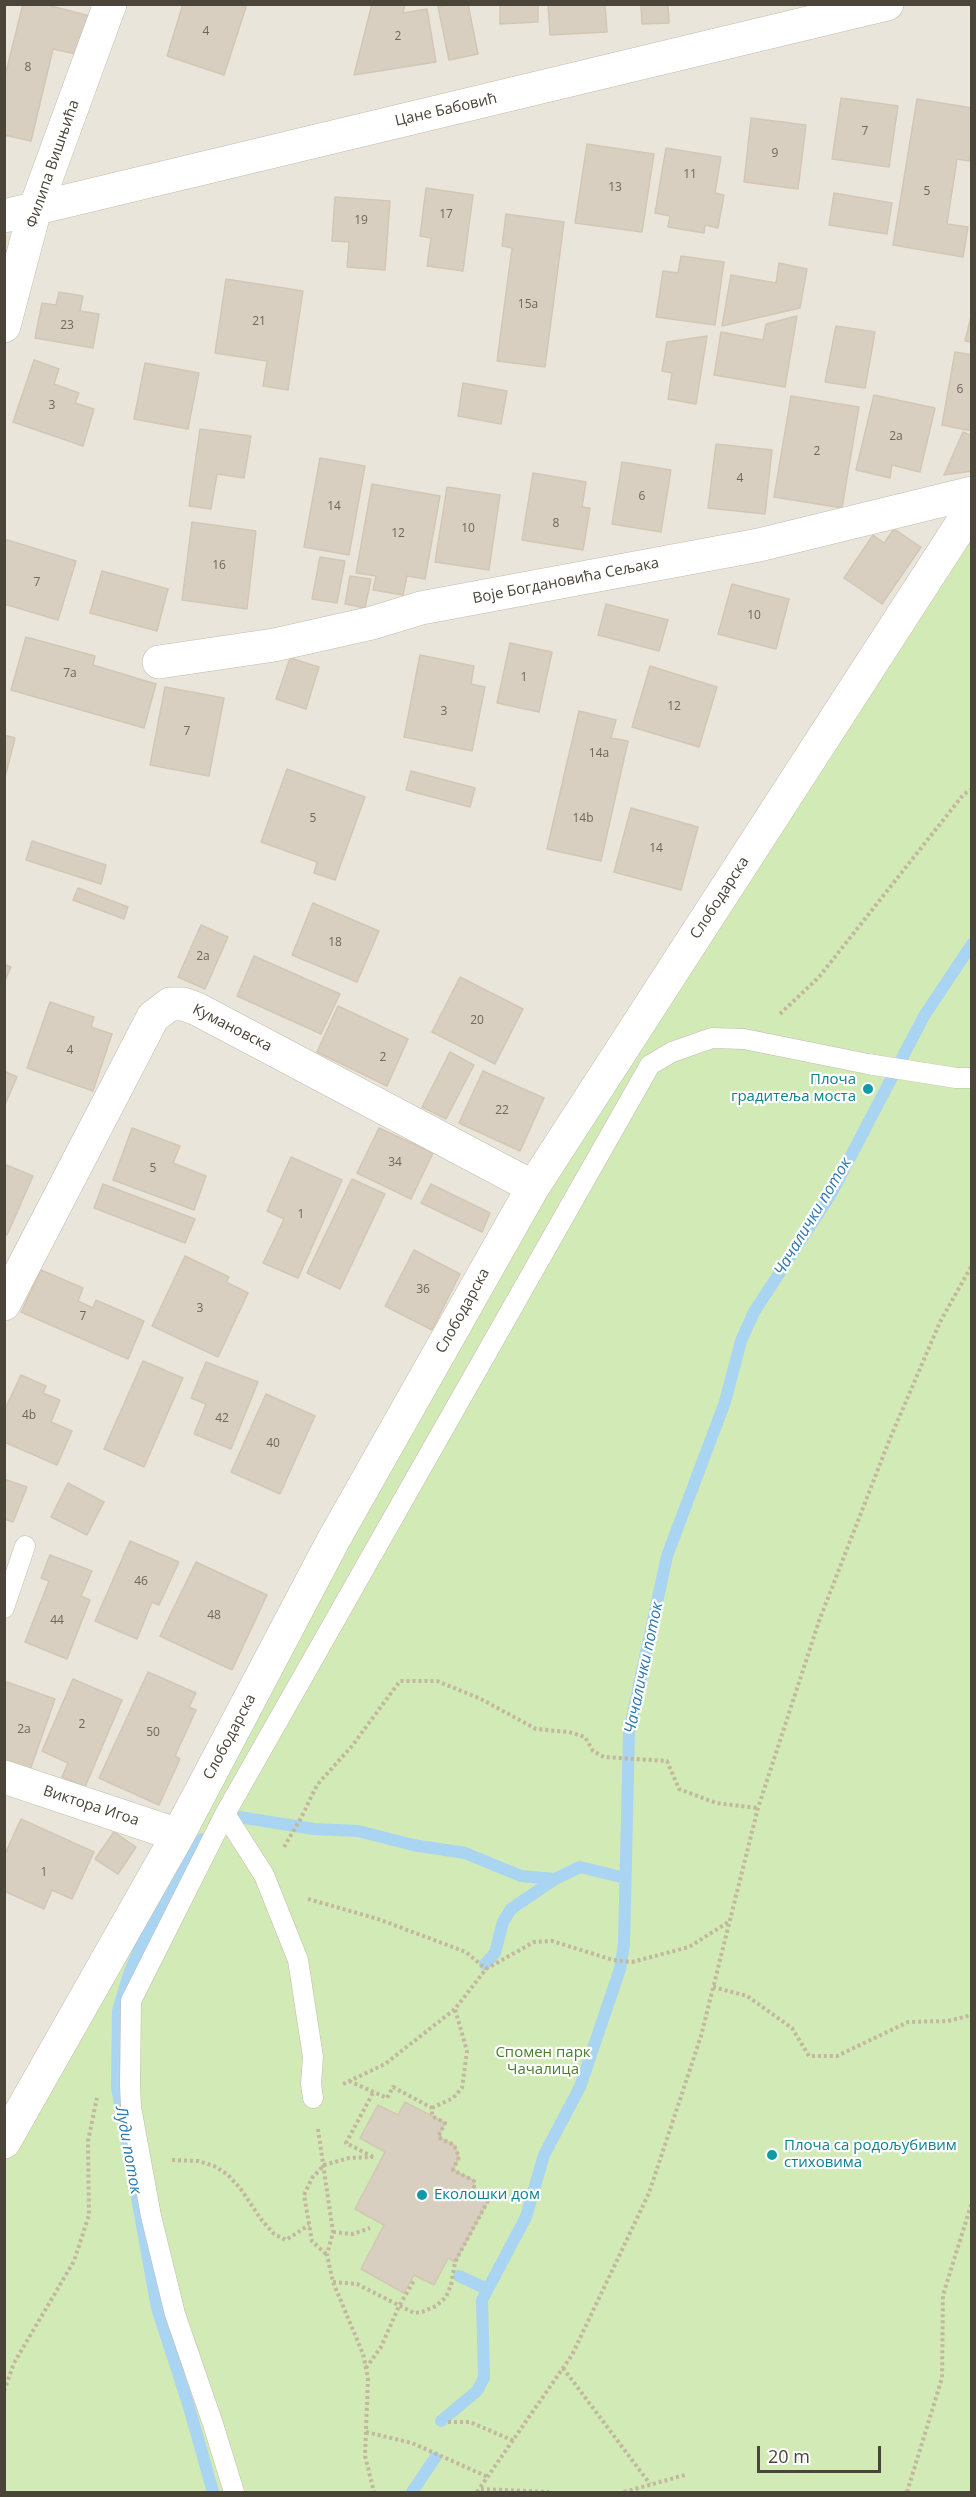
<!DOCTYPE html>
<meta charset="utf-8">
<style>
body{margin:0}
#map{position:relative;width:976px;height:2497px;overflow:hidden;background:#f6f3ec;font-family:"Open Sans",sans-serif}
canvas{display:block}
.frame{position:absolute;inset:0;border:6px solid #4b4439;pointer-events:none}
.scale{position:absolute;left:757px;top:2446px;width:124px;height:27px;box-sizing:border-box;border:3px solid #4b4439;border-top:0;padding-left:8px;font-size:18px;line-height:21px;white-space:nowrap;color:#4b4439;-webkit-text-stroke:4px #fff;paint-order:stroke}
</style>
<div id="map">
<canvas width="976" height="2497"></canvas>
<div class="frame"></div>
<div class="scale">20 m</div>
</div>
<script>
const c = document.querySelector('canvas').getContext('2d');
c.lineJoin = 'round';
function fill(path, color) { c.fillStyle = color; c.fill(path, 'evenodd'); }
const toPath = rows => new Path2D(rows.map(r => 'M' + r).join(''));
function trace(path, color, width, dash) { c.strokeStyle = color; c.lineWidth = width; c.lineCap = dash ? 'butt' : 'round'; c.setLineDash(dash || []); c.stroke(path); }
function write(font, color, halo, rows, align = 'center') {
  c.font = font + ' "Open Sans",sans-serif'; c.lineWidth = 4.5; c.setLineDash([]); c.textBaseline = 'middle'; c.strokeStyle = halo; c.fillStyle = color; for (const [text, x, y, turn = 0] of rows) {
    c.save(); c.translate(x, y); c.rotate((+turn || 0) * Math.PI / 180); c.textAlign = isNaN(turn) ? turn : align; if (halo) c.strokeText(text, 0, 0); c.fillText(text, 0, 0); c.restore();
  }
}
fill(toPath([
 [5,5,971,5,971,508,5,2142]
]), '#eae5da');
fill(toPath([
 [971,508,971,2492,5,2492,5,2142,334,1539]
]), '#d2eab5');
trace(toPath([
 [239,1817,314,1829,358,1831,413,1845,465,1853,521,1876,555,1879,580,1867,625,1878],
 [202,1839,142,1943,129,1974,118,2011,117,2087,157,2308,189,2407,213,2492],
 [485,1964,495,1953,503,1922,511,1909,555,1879],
 [459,2276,487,2289],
 [441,2421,477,2391,484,2378,482,2300,526,2217,544,2155,580,2087,620,1969,624,1944,629,1732,667,1556,725,1402,741,1341,754,1312,831,1194,924,1016,972,944],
 [412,2492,435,2458]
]), '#a9d4f2', 12);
const building = toPath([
 [23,4,43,4,90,16,80,55,53,49,31,141,4,135,4,80,23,4],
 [183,4,239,4,246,7,224,75,167,56,183,4],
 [372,4,405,4,403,13,427,9,436,62,354,75,372,4],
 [451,4,468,4,478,54,449,60,438,7,451,4],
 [500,4,538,4,538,22,500,24,500,4],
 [548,4,605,4,607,32,550,35,548,4],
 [641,4,668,4,669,23,642,24,641,4],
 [841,98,898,106,889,167,832,159,841,98],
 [917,99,972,108,972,144,969,161,957,159,947,224,968,227,963,257,893,245,917,99],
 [751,118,806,125,798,189,744,182,751,118],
 [587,144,654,154,642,232,575,223,587,144],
 [666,148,721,157,715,193,724,195,718,228,705,225,704,233,668,227,670,216,655,213,666,148],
 [426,188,473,195,463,271,427,266,431,238,420,236,426,188],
 [834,193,892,203,887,234,829,225,834,193],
 [335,197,390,201,385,270,347,267,349,242,332,241,335,197],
 [506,214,564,222,545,367,497,361,512,248,502,246,506,214],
 [681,256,724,262,715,325,656,317,663,271,678,273,681,256],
 [779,263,807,269,800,308,722,326,731,275,776,283,779,263],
 [226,279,303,291,288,390,263,386,267,361,215,353,226,279],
 [59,292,83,296,80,311,99,314,93,348,35,338,42,303,56,305,59,292],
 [972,313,972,342,965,341,972,313],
 [797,316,785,387,714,375,721,332,763,340,766,324,797,316],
 [836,326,875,332,865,388,825,382,836,326],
 [707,336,696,404,668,399,672,373,662,371,667,342,707,336],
 [955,352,972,355,972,431,942,425,955,352],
 [34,360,59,369,54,384,79,393,75,403,94,409,83,446,13,422,34,360],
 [145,363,199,373,188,429,134,419,145,363],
 [463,383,507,391,501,424,458,416,463,383],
 [874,395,935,408,920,472,892,465,890,478,856,470,874,395],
 [791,396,859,407,842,508,774,497,791,396],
 [200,429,251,436,244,478,217,474,211,509,189,506,200,429],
 [963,432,972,436,972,471,944,475,963,432],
 [716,444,772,450,765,514,708,508,716,444],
 [320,458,365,466,349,555,304,547,320,458],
 [622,462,671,470,661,532,612,524,622,462],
 [533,473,586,482,582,507,590,508,583,550,522,540,533,473],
 [372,484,440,496,425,579,407,576,403,595,373,590,376,576,356,573,372,484],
 [447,487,500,495,489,570,435,562,447,487],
 [192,522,256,531,247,609,182,600,192,522],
 [894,529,921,547,882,604,844,578,873,535,884,543,894,529],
 [4,539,76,561,58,620,4,604,4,539],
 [320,557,345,561,337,603,312,599,320,557],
 [102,571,168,589,157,631,90,613,102,571],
 [350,576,371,579,365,608,345,604,350,576],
 [732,584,789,599,776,649,718,634,732,584],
 [606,604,668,620,659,651,598,635,606,604],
 [26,637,95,656,93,665,156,684,144,728,11,690,26,637],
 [510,643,552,652,539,712,497,703,510,643],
 [420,655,474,666,471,684,485,687,472,751,404,737,420,655],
 [290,658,319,667,306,709,276,699,290,658],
 [650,666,717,687,699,747,632,727,650,666],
 [165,687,224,698,209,776,150,765,165,687],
 [579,711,616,720,611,738,628,741,601,861,547,849,579,711],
 [4,735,15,738,4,781,4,735],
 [287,769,365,797,335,880,314,873,317,862,261,842,287,769],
 [411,771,475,788,470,807,406,790,411,771],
 [631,808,698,827,681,890,614,872,631,808],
 [32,841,106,865,101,884,26,860,32,841],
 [78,888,128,907,124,919,73,900,78,888],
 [313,903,379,931,357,982,292,955,313,903],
 [201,925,228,937,205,989,178,977,201,925],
 [254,956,340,994,321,1034,237,996,254,956],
 [4,964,11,967,4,983,4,964],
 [460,977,523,1009,495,1064,432,1032,460,977],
 [50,1002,94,1017,91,1027,112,1034,93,1091,27,1068,50,1002],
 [338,1006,408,1039,387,1086,317,1052,338,1006],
 [450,1052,474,1065,446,1119,422,1107,450,1052],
 [4,1071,17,1077,4,1107,4,1071],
 [483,1071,544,1098,520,1151,459,1123,483,1071],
 [132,1128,180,1146,173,1163,206,1176,194,1210,113,1180,132,1128],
 [379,1128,433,1153,411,1199,357,1173,379,1128],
 [291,1157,342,1180,298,1278,263,1263,284,1219,267,1211,291,1157],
 [4,1164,33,1176,7,1235,4,1234,4,1164],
 [352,1179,385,1194,340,1289,307,1273,352,1179],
 [103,1184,195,1219,185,1243,94,1208,103,1184],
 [431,1184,490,1213,482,1232,421,1203,431,1184],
 [414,1250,460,1274,432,1330,385,1306,414,1250],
 [185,1256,229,1277,226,1282,248,1293,218,1357,152,1326,185,1256],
 [41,1270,83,1288,78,1301,93,1308,96,1300,144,1321,128,1359,21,1312,41,1270],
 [143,1361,183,1378,144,1467,104,1449,143,1361],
 [206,1362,258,1382,231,1449,194,1434,206,1404,191,1398,206,1362],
 [21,1375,46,1386,43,1393,60,1400,51,1422,72,1431,57,1465,4,1442,4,1411,21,1375],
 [266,1394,315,1416,280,1494,231,1472,266,1394],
 [4,1479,27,1487,13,1522,4,1519,4,1479],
 [68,1483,104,1502,87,1535,51,1517,68,1483],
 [130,1541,179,1562,159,1605,152,1602,137,1639,95,1621,130,1541],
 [50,1555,92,1571,81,1596,90,1600,67,1659,25,1642,49,1581,41,1578,50,1555],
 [196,1562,267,1595,232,1670,160,1636,196,1562],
 [148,1672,196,1693,189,1707,196,1710,175,1756,180,1759,159,1805,99,1778,148,1672],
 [73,1679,122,1700,85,1787,62,1777,68,1763,42,1751,73,1679],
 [7,1682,55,1699,30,1770,4,1761,4,1689,7,1682],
 [21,1819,94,1852,72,1899,52,1890,44,1909,4,1891,4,1856,21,1819],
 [114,1832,136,1847,118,1874,95,1859,114,1832],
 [405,2102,445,2123,438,2137,454,2145,459,2157,453,2170,474,2181,474,2190,489,2199,455,2262,448,2258,434,2285,414,2275,404,2293,361,2269,384,2225,355,2209,385,2152,360,2138,378,2105,398,2115,405,2102]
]);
fill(building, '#d8cfc1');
trace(building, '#d3c7b4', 1.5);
const lane = toPath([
 [4,1608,25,1546],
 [225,1814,264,1875,298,1960,313,2057,311,2084,313,2098],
 [234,2492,213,2424,175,2314,151,2216,131,2107,130,2085,131,2001,225,1814,650,1065,672,1052,712,1038,744,1039,868,1064,956,1078,972,1078]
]);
const street = toPath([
 [4,216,887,4],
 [4,326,35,209,110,4],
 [159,662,274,645,372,623,421,608,759,545,972,493],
 [4,1304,153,1017,170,1004,183,1004,197,1009,533,1187],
 [4,1777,178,1835],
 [4,2142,178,1835,334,1539,533,1187,972,508]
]);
trace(lane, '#c2bbae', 21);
trace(street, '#c2bbae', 34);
trace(toPath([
 [780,1014,819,977,963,795,972,789],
 [284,1847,301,1818,317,1785,352,1746,400,1681,437,1681,481,1699,536,1729,569,1732,585,1737,593,1751,604,1757,667,1761,679,1789,716,1803,758,1808],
 [308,1899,378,1919,466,1952,486,1969],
 [713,1987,747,1996,792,2028,809,2056,837,2056,908,2022,948,2021,972,2015],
 [349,2081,387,2098,393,2087,432,2108],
 [343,2084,385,2064,455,2009,486,1969,534,1942,552,1941,613,1960,632,1962,689,1947,730,1921],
 [432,2108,453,2098,462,2088,467,2051,455,2009],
 [318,2129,333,2232,327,2255,333,2282,363,2354,368,2378,365,2456,374,2492],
 [373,2157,346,2143,374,2091],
 [172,2160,198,2161,214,2166,227,2174,240,2188,261,2219,274,2234,286,2240,309,2225],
 [333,2232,353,2234,370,2228],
 [326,2254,312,2241,304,2195,312,2178,324,2165,349,2158,373,2157],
 [333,2282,357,2284,414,2313,422,2312,436,2306,446,2297,451,2285,455,2262,489,2199,474,2190,474,2181,453,2170,459,2157,454,2145,438,2137,445,2123,432,2116,432,2108],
 [366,2368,381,2347,399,2306,415,2279],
 [563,2368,650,2484],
 [4,2391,14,2363,74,2261,89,2215,88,2141,97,2098],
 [448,2422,470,2422,514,2441],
 [366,2432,412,2443,488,2477],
 [481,2489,549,2492],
 [477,2492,572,2355,649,2193,701,2036,758,1808,819,1621,889,1441,940,1322,972,1265],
 [624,2492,685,2475],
 [907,2492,942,2378,943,2295,972,2202]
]), '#c4b79f', 4, [3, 3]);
trace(lane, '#fff', 20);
trace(street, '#fff', 33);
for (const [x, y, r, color] of [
 [868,1089,6,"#0f9aa8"],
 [772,2155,6,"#0f9aa8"],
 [422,2195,6,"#0f9aa8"]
]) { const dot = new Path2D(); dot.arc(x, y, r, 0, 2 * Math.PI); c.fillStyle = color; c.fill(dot); trace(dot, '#fff', 2); }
write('12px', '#6e675b', null, [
 ["4",206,32],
 ["2",398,37],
 ["8",28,68],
 ["7",865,132],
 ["9",775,154],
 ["11",690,175],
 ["13",615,188],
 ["5",927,192],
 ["17",446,215],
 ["19",361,221],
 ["15a",528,305],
 ["21",259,322],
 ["23",67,326],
 ["6",960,390],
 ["3",52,406],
 ["2a",896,437],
 ["2",817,452],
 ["4",740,479],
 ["6",642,497],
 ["14",334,507],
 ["8",556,524],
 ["10",468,529],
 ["12",398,534],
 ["16",219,566],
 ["7",37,583],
 ["10",754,616],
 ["7a",70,674],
 ["1",524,678],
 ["12",674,707],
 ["3",444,712],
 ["7",187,732],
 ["14a",599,754],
 ["5",313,819],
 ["14b",583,819],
 ["14",656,849],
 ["18",335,943],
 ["2a",203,957],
 ["20",477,1021],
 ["4",70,1051],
 ["2",383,1058],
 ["22",502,1111],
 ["34",395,1163],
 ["5",153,1169],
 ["1",301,1215],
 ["36",423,1290],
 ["3",200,1309],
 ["7",83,1317],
 ["4b",29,1416],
 ["42",222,1419],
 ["40",273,1444],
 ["46",141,1582],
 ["48",214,1616],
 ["44",57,1621],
 ["2",82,1725],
 ["2a",24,1730],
 ["50",153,1733],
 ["1",44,1873]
]);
write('15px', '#4b4439', '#fff', [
 ["Цане Бабовић",446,110,-13],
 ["Филипа Вишњића",53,164,-71],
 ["Воје Богдановића Сељака",566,581,-11],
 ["Слободарска",720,898,-57],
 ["Кумановска",232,1028,27],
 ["Слободарска",463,1311,-61],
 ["Слободарска",230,1737,-62],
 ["Виктора Игоа",91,1806,18]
]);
write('15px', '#0d838f', '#fff', [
 ["Плоча",856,1080,"right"],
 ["градитеља моста",856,1097,"right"],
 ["Плоча са родољубивим",784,2146],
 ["стиховима",784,2163],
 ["Еколошки дом",434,2195]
], 'left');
write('15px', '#4a7f2a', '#fff', [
 ["Спомен парк",543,2053],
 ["Чачалица",543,2070]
]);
write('italic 16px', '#2e7ab2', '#fff', [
 ["Чачалички поток",813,1217,-59],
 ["Чачалички поток",644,1668,-78],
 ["Луди поток",128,2150,80]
]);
</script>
